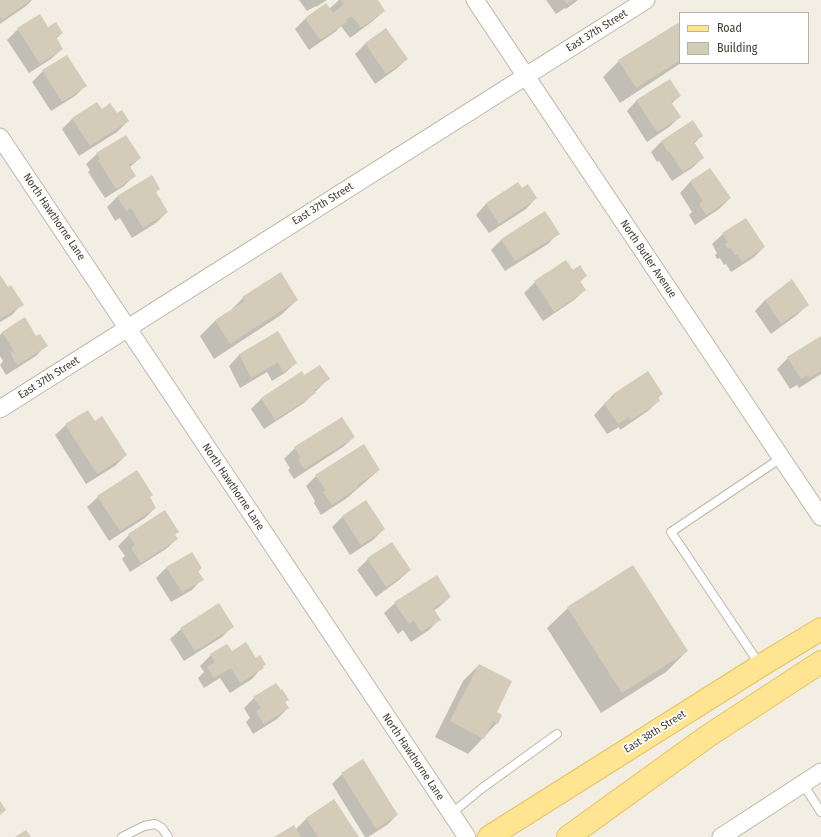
<!DOCTYPE html>
<style>
body{margin:0}
#map{position:relative;width:821px;height:837px;overflow:hidden;background:#f2eee4;font-family:"Fira Sans Condensed",sans-serif}
canvas{display:block}
.legend{position:absolute;left:679px;top:12px;width:130px;height:52px;box-sizing:border-box;background:#fff;border:1px solid #b4b2ae;margin:0;padding:5px 7px;list-style:none;font-size:12px;color:#443f34}
.legend li{display:flex;align-items:center;gap:8px;height:20px}
.legend b{width:20px;border:1px solid #b4b2ae}
</style>
<div id="map">
<canvas width="821" height="837"></canvas>
<ul class="legend">
<li><b style="height:5px;background:#ffe491"></b>Road</li>
<li><b style="height:11px;background:#d4cbb9"></b>Building</li>
</ul>
</div>
<script>
const c = document.querySelector('canvas').getContext('2d');
c.lineJoin = 'round';
function fill(path, color) { c.fillStyle = color; c.fill(path, 'evenodd'); }
const toPath = rows => new Path2D(rows.map(r => 'M' + r).join(''));
function trace(path, color, width, dash) { c.strokeStyle = color; c.lineWidth = width; c.lineCap = dash ? 'butt' : 'round'; c.setLineDash(dash || []); c.stroke(path); }
function write(font, color, halo, rows, align = 'center') {
  c.font = font + ' "Fira Sans Condensed",sans-serif'; c.lineWidth = 3.5; c.setLineDash([]); c.textBaseline = 'middle'; c.strokeStyle = halo; c.fillStyle = color; for (const [text, x, y, turn = 0] of rows) {
    c.save(); c.translate(x, y); c.rotate((+turn || 0) * Math.PI / 180); c.textAlign = isNaN(turn) ? turn : align; if (halo) c.strokeText(text, 0, 0); c.fillText(text, 0, 0); c.restore();
  }
}
fill(toPath([
 [0,0,32,0,26,6,0,24],
 [299,0,327,0,316,7,316,6,307,11],
 [339,0,377,0,384,11,373,21,350,38,341,26,335,32,309,50,295,29,305,19,326,5,329,9],
 [546,0,578,0,566,9,565,8,556,14],
 [40,15,48,28,62,33,56,39,62,49,51,59,29,73,7,40,18,29],
 [680,28,681,63,620,103,603,77,619,61],
 [386,29,407,59,396,69,375,84,355,54,365,44],
 [43,71,85,86,75,96,51,111,32,82],
 [680,96,671,104,680,117,669,127,647,142,627,111,637,100],
 [101,110,116,115,128,121,117,132,79,156,62,129,72,119],
 [693,121,702,135,694,144,703,158,692,168,672,181,659,161,657,162,651,152,661,142],
 [97,154,140,158,129,168,134,176,124,186,105,198,88,172,90,170,86,164],
 [710,169,730,198,719,209,695,225,689,215,692,212,680,193,690,182],
 [518,183,522,190,536,198,526,209,489,233,476,215,486,204],
 [159,189,155,193,167,212,156,223,132,238,120,218,115,221,107,207,118,196],
 [558,233,548,244,505,271,491,250,502,239],
 [723,234,764,247,753,258,731,272,726,264,724,265,720,258,717,259,715,255,717,253,712,244],
 [566,261,572,271,586,276,580,282,585,290,574,300,543,321,524,293,535,282],
 [280,273,297,300,281,315,214,359,200,336,215,321,228,313,243,298],
 [0,277,7,289,22,304,12,315,0,322],
 [765,300,808,304,797,315,771,334,755,311],
 [3,332,36,337,46,345,36,356,6,375,0,365,3,361,0,356,0,335],
 [278,332,296,363,285,373,272,381,267,372,240,388,229,366,239,355],
 [821,337,821,374,799,388,797,385,790,389,777,369,788,358],
 [301,373,304,376,328,379,304,403,264,429,251,409,261,399],
 [662,394,658,398,659,400,648,411,620,430,619,427,607,434,594,415,613,395],
 [94,422,126,455,115,466,86,484,55,435,66,425],
 [354,437,343,447,294,479,288,470,290,468,284,459,295,448],
 [379,470,347,498,321,515,314,503,315,501,306,486,316,476],
 [98,497,149,498,155,508,145,518,109,541,87,507],
 [366,502,384,529,373,540,350,555,332,527,342,517],
 [129,535,177,539,166,549,130,572,122,559,125,556,118,546],
 [392,543,410,570,399,580,376,597,357,570,368,559],
 [167,567,201,568,198,572,202,579,192,590,171,602,156,578],
 [450,597,439,607,433,611,439,620,429,630,411,642,403,630,398,634,384,613,395,603],
 [568,608,687,651,666,672,601,713,547,628],
 [233,626,222,637,184,661,170,639,181,629],
 [227,645,232,653,255,659,265,664,252,679,230,693,220,678,204,688,198,678,204,672,200,666,211,655],
 [479,665,495,713,497,723,468,754,435,737,463,681],
 [254,698,287,700,285,703,288,708,277,719,253,734,246,722,250,718,244,708],
 [342,774,397,815,387,825,368,837,365,837,332,784],
 [334,800,358,837,276,837,295,830,306,819]
]), '#0003');
fill(toPath([
 [0,0,31,0,2,20,0,17],
 [341,0,378,0,385,11,361,28,352,16,346,20,347,22,320,40,305,18,326,3,333,13,344,4],
 [564,0,573,0,567,4],
 [40,14,48,27,56,22,63,33,56,37,63,49,40,64,17,28],
 [678,23,680,26,680,60,636,88,618,60],
 [386,28,408,59,386,74,365,43],
 [67,55,87,86,62,102,42,70],
 [670,79,681,96,671,102,681,117,657,132,636,100],
 [97,102,102,109,110,103,117,113,122,110,129,121,90,146,72,118],
 [693,120,703,136,694,142,704,158,683,172,669,151,668,152,661,141],
 [126,135,141,158,129,165,136,176,116,189,98,160,100,159,96,153],
 [710,168,731,198,706,215,699,204,703,201,690,181],
 [152,175,160,189,156,192,168,212,143,228,131,208,126,211,117,196],
 [518,182,522,188,528,184,537,198,499,224,486,203],
 [545,211,560,234,515,261,501,239],
 [746,218,765,247,742,262,737,254,735,255,731,248,728,249,725,244,728,242,722,233],
 [566,260,573,270,580,265,587,276,580,281,586,290,554,312,534,281],
 [281,272,298,300,230,344,215,320,245,301,242,297],
 [0,275,8,287,11,285,24,305,0,319],
 [792,279,809,305,781,324,765,300],
 [25,317,36,336,40,334,48,346,17,365,10,353,14,351,2,332],
 [278,331,297,363,283,372,278,362,251,378,239,354],
 [821,336,821,371,810,378,808,375,801,379,787,357],
 [320,365,330,379,314,390,316,393,275,420,261,398,302,371,304,375],
 [648,371,663,394,658,397,660,401,631,420,629,417,618,424,604,403,614,397,613,394],
 [88,410,95,421,102,416,127,455,97,474,65,424],
 [342,417,355,437,304,469,298,459,301,458,294,447],
 [364,444,380,470,357,485,359,487,332,505,323,492,326,490,315,475],
 [137,470,153,495,150,497,156,508,120,531,97,496],
 [366,500,385,529,361,545,342,516],
 [165,510,179,532,175,535,178,539,141,563,131,548,135,545,128,534],
 [392,542,411,570,386,587,367,558],
 [192,552,202,568,198,571,204,580,182,592,166,567],
 [633,565,688,651,622,693,567,607],
 [437,575,451,597,433,608,441,620,421,632,414,620,409,624,394,602],
 [219,603,234,627,195,651,180,628],
 [246,642,256,658,260,655,266,665,262,666,264,668,240,683,231,668,214,678,207,667,215,662,210,654,227,644,232,651],
 [479,664,512,681,497,712,502,715,498,724,493,721,484,739,450,721],
 [276,683,281,690,282,689,289,700,285,702,289,708,264,724,256,711,261,708,253,697],
 [363,759,398,815,376,829,341,773],
 [334,799,359,837,318,837,306,818],
 [0,801,6,810,0,815],
 [294,825,301,837,274,837],
 [26,830,31,837,15,837]
]), '#d4cbb9');
const lane = toPath([
 [760,665,671,532,781,458],
 [803,784,821,812],
 [451,814,481,789,557,734],
 [122,837,144,826,155,824,162,828,168,837]
]);
const street = toPath([
 [475,0,821,517],
 [0,137,467,837],
 [0,409,646,0],
 [721,837,821,772]
]);
const primary = toPath([
 [489,837,760,666,821,629],
 [568,837,708,736,821,662]
]);
trace(lane, '#bdb7a7', 10);
trace(street, '#bdb7a7', 19);
trace(primary, '#e4c260', 24);
trace(lane, '#fff', 8);
trace(street, '#fff', 17);
trace(primary, '#ffe491', 22);
write('11px', '#443f34', '#fff', [
 ["East 37th Street",597,31,-32],
 ["East 37th Street",323,204,-32],
 ["North Hawthorne Lane",54,217,56],
 ["North Butler Avenue",648,259,56],
 ["East 37th Street",49,378,-32],
 ["North Hawthorne Lane",233,487,56],
 ["East 38th Street",655,732,-32],
 ["North Hawthorne Lane",413,757,56]
]);
</script>
